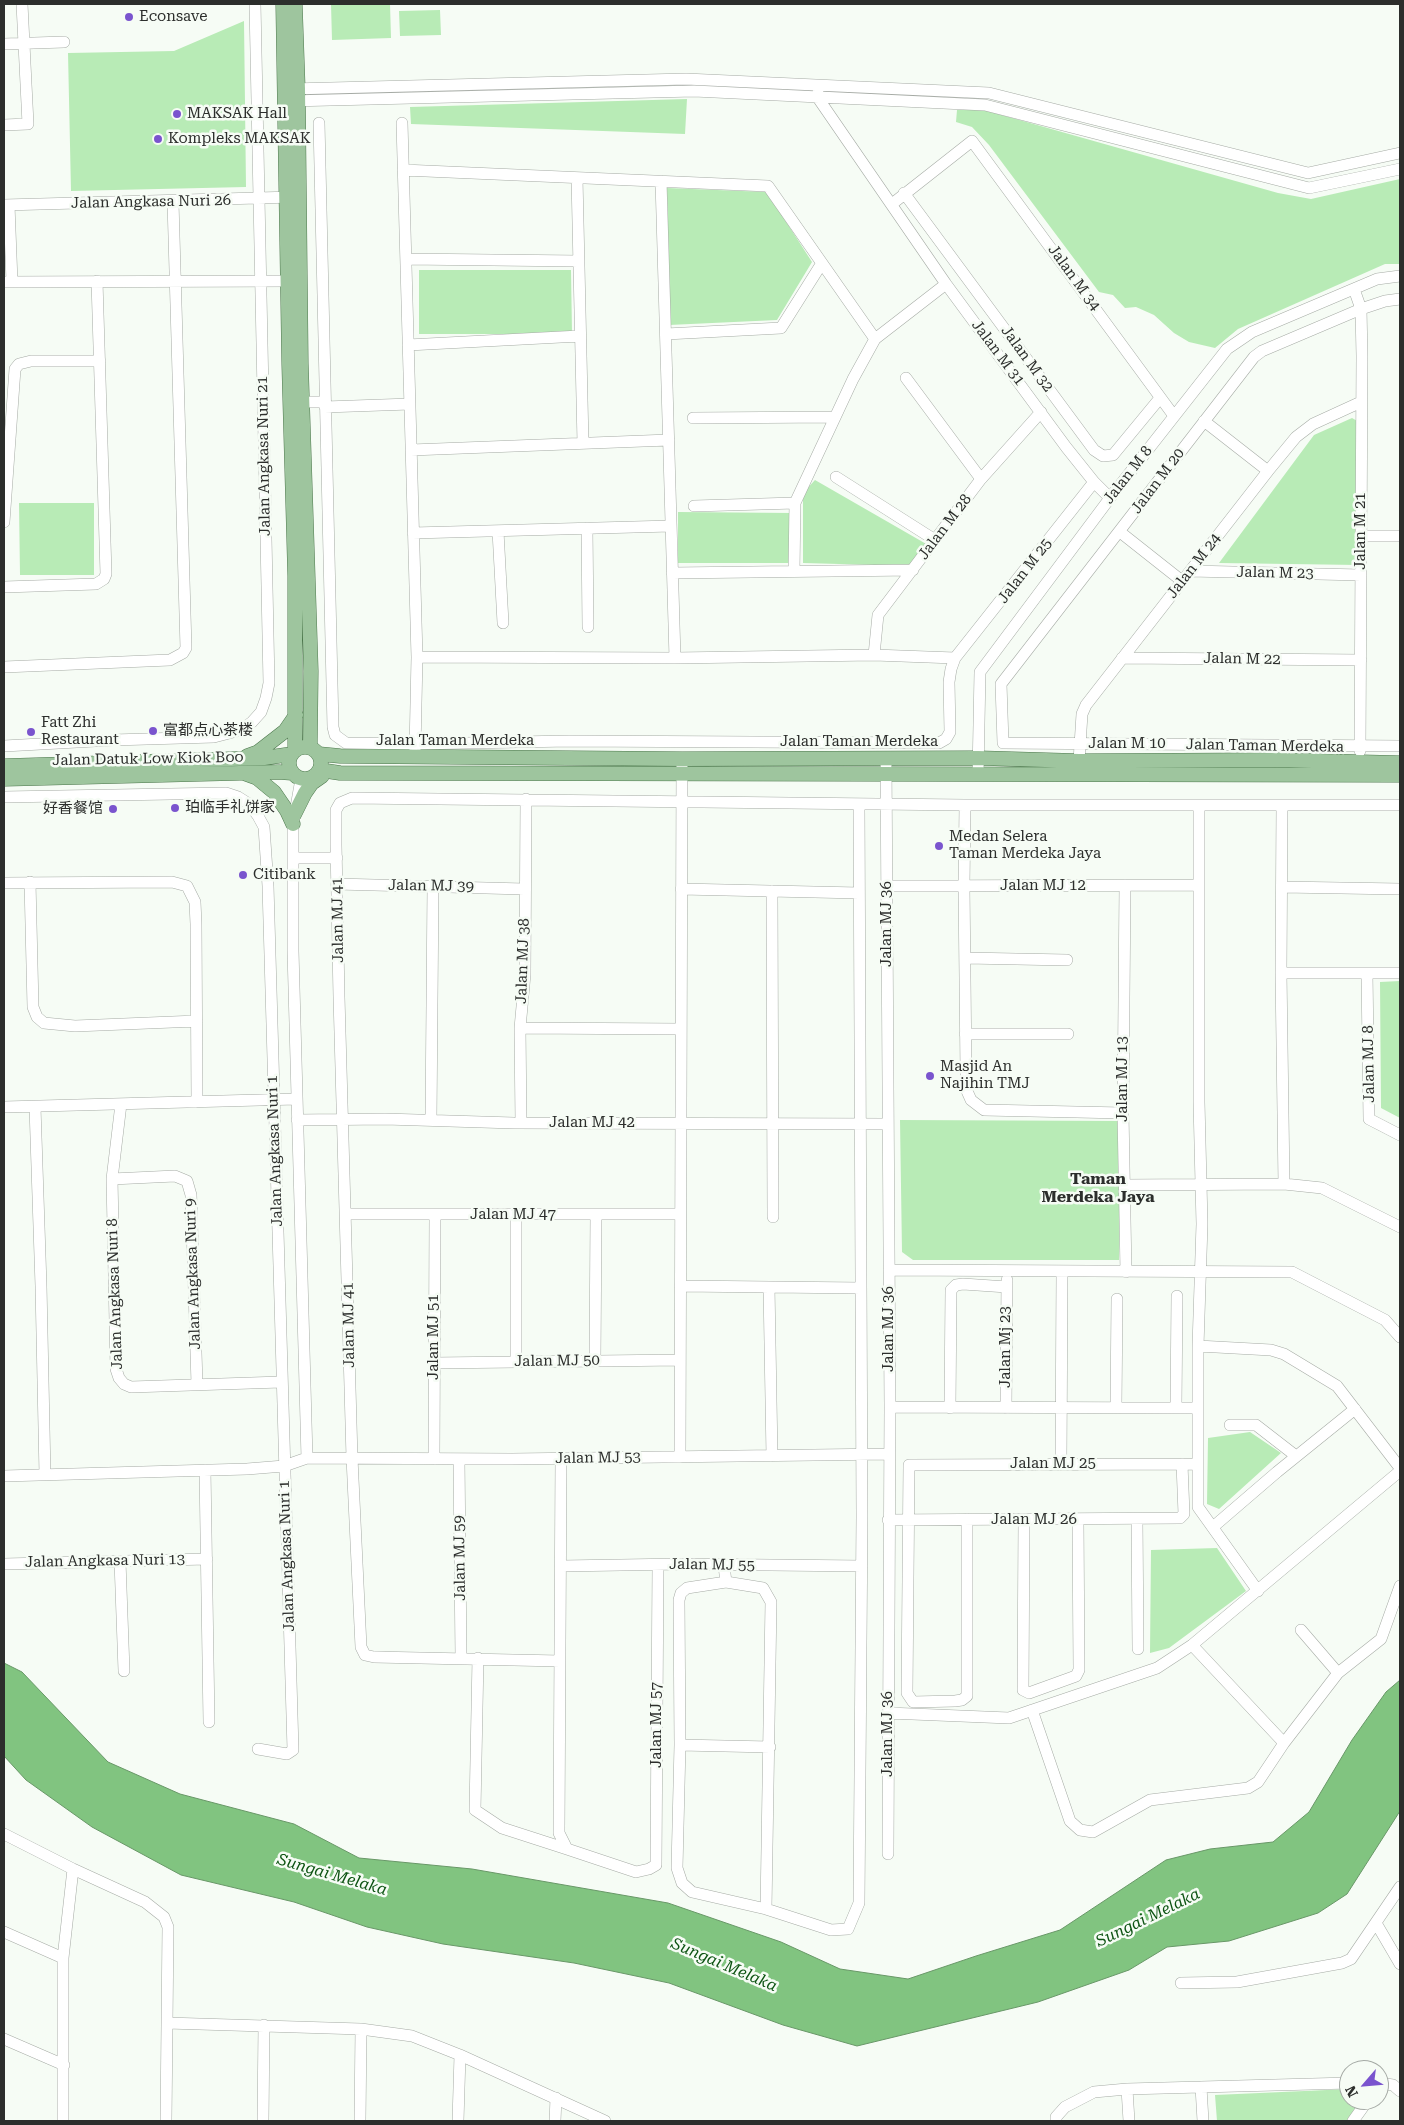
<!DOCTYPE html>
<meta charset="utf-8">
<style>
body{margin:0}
#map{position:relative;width:1404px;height:2125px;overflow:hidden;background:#f6fcf5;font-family:"Roboto Serif",serif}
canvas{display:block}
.frame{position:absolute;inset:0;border:5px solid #2c2e2c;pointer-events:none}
.north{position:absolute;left:1339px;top:2060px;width:50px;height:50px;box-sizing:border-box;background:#f6fcf5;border:1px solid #a5aaa5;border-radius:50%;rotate:243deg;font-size:14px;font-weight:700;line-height:20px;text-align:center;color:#2c2e2c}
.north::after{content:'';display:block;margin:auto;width:18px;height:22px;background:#7a54ce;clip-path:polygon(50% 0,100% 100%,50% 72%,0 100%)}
</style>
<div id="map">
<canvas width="1404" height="2125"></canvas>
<div class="frame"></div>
<div class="north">N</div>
</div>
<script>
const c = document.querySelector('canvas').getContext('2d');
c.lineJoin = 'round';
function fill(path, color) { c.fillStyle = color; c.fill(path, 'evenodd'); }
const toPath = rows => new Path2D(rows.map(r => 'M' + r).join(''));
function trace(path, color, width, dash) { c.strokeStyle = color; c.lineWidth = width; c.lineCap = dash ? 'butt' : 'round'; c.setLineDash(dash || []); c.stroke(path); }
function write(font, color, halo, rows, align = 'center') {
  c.font = font + ' "Roboto Serif","Noto Sans SC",serif'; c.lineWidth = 5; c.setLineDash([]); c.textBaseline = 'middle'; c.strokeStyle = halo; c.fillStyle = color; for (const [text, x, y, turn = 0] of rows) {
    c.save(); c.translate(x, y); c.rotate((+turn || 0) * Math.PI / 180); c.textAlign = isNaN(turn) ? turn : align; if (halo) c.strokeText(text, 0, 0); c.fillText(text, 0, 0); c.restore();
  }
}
fill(toPath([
 [331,4,390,4,391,38,332,40],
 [440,10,441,35,400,36,399,11],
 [244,21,246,187,71,191,68,53,174,51],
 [687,99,685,134,411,124,410,107],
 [957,110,984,110,1278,193,1311,199,1400,179,1400,264,1385,264,1238,329,1215,348,1189,342,1174,333,1154,315,1136,307,1125,308,1113,295,1099,292,989,145,972,127,956,122],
 [667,188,767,192,812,262,777,320,669,325],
 [419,270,571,270,572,334,419,334],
 [1352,418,1359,422,1358,565,1219,563,1314,435],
 [815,480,928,545,912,566,803,563,803,493],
 [19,503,94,503,94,575,20,575],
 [678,512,793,513,793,563,678,563],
 [1400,981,1400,1118,1381,1108,1380,982],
 [900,1120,1122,1121,1119,1260,913,1260,902,1252],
 [1250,1432,1281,1453,1219,1509,1207,1504,1208,1438],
 [1217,1548,1246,1591,1169,1648,1150,1653,1151,1550],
 [1349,2089,1349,2100,1362,2100,1347,2121,1217,2121,1215,2095]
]), '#b8ebb6');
const water = toPath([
 [4,1663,22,1672,108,1762,180,1794,294,1824,359,1858,472,1869,668,1903,781,1942,840,1969,908,1979,976,1956,1060,1930,1166,1860,1210,1849,1273,1842,1309,1812,1352,1740,1386,1692,1400,1680,1400,1811,1347,1894,1318,1913,1229,1941,1167,1947,1129,1970,1038,2002,857,2046,783,2025,669,1983,574,1963,443,1944,367,1927,294,1902,181,1875,92,1827,26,1780,4,1756,4,1663]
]);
fill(water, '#81c480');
trace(water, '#689767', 1);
const minor = toPath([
 [4,44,64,42],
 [291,89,686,79,989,93,1308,173,1400,153],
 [818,93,818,98,946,284,1066,447,1094,482,1110,498],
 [290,101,694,91,985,105,1309,188,1400,169],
 [319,123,333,727,335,735,346,743,415,744,569,741,939,743,946,739,950,732,949,682,951,669,955,658,1094,482],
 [402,123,417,657,415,750],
 [4,125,28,124,22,4],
 [403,170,768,186,875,339],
 [577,178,583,443],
 [661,181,675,658],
 [904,193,1094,450,1103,456,1113,455,1160,398],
 [892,204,972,141,1174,416],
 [4,205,294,197],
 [9,205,12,282],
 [406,259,579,261],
 [4,282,288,281],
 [1354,289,1361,309,1362,356,1360,751],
 [1400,299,1385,301,1361,309,1262,351,1254,357,1001,684,1003,743,1400,746],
 [666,334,781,328,822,263],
 [408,345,580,336],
 [906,378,981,479],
 [303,402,325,402],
 [325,407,410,404],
 [693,418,834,417],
 [1204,421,1268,471],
 [411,450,669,440],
 [836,477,935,540],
 [694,506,795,503],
 [4,522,15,369,19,364,31,361,100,361],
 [587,528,588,627],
 [498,531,503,623],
 [1120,532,1182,581],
 [413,533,671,526],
 [1361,536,1400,536],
 [794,571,795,503,853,379,875,339,946,284],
 [1190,571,1361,575],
 [672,573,913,570],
 [4,587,96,584,104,579,106,574,97,281],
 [874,655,878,615,981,479,1041,412],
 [417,657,675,658,874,655,955,658],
 [1122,658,1361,660],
 [4,667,170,660,183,653,186,648,173,202],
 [4,746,113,740,214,737,241,730,252,722,261,712,266,698,269,683,255,4],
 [886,759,890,1407,888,1854],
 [1079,761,1082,714,1086,705,1268,471,1296,437,1313,424,1361,402],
 [978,775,980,672,1110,498,1227,349,1252,332,1377,279,1400,276],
 [301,779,293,824,293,951,307,1458],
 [4,797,226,793,238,797,249,804,258,816,264,827,268,886,293,1750,287,1754,258,1749],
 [965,805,964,886,966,1072,967,1091,971,1100,984,1110,1123,1113],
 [1199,805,1199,1102,1202,1224,1198,1346,1198,1507,1258,1591],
 [1282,805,1281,973,1284,1184],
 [293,858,337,858],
 [30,882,33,1007,37,1017,44,1023,75,1026,197,1021],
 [4,883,172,882,187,886,195,902,196,924,197,1102],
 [337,884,524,889],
 [1125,885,1123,1113,1126,1272],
 [887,886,1199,885],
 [1282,887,1400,889],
 [681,889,859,893],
 [772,891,773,1217],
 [966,958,1067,960],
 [1281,973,1400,973],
 [1367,973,1369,1119,1400,1135],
 [520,1028,681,1029],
 [965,1034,1068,1034],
 [121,1104,112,1179,116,1369,119,1378,124,1384,131,1387,281,1382],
 [4,1107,296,1099],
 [35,1107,41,1286,45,1475],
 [297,1120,385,1119,514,1123,887,1124],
 [431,1120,433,886],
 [521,1123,520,1028,525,974,526,799],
 [112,1179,175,1176,187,1181,191,1195,197,1384],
 [1124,1185,1284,1184,1322,1188,1400,1227],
 [347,1214,680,1214],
 [516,1215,516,1362],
 [889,1270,1292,1272,1385,1320,1400,1337],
 [680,1286,861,1288],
 [769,1287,772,1456],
 [1198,1346,1271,1350,1284,1354,1337,1386,1400,1468],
 [595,1361,596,1215],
 [434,1363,680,1360],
 [890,1407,1197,1408],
 [1116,1407,1117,1299],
 [1176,1407,1177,1296],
 [950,1408,951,1290,956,1285,963,1284,1007,1287],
 [1006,1408,1007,1280],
 [1230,1425,1256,1425,1296,1456],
 [680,1457,682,759],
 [561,1458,559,1833,567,1849,636,1872,649,1869,656,1865,658,1565],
 [434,1459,435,1215],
 [459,1459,461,1658],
 [1061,1464,1062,1272],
 [205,1470,209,1722],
 [4,1476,247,1469,284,1466,307,1458,512,1459,889,1454],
 [967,1519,967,1696,962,1700,955,1701,913,1702,907,1693,909,1465,1196,1464],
 [1137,1519,1138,1649],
 [888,1520,1180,1518,1184,1514,1182,1464],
 [1024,1520,1023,1690,1029,1693,1076,1676,1079,1670,1078,1520],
 [1213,1527,1277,1472,1355,1409],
 [120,1561,124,1671],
 [4,1564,207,1559],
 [562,1566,680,1564,862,1566],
 [724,1566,726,1582,687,1588,681,1593,679,1600,680,1745,677,1868,682,1883,692,1892,766,1909,831,1930,848,1929,859,1903,862,1516,859,804],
 [726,1582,763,1588,771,1602,766,1909],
 [1301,1630,1338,1673],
 [1192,1645,1284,1743],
 [478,1658,475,1810,502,1828,567,1849],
 [560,1661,374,1657,365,1655,361,1647,352,1458,339,997,336,845,336,810,340,803,352,798,965,805,1400,805],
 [1032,1710,1070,1821,1080,1830,1093,1832,1150,1800,1248,1788,1258,1782,1284,1743,1338,1673,1381,1639,1400,1586],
 [888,1713,1009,1718,1157,1668,1192,1645,1400,1471],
 [680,1745,770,1747],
 [4,1834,73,1869,145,1902,164,1917,168,1927,166,2121],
 [1376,1923,1400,1964],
 [4,1932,63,1958],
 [1181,1983,1237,1982,1342,1963,1351,1959,1400,1887],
 [167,2023,361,2029,412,2036,460,2055,605,2121],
 [4,2039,64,2065],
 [1379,2083,1393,2085,1400,2091],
 [1201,2087,1203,2121],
 [1127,2089,1129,2121],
 [63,2121,63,1958,73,1869],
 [263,2121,264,2025],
 [360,2121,361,2029],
 [458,2121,460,2055],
 [555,2121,556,2098],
 [1056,2121,1056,2117,1065,2107,1094,2092,1127,2089,1349,2083],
 [1353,2121,1368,2100]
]);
const major = toPath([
 [283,4,289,364,295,576,295,750],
 [295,4,298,89,301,363,311,671,310,747],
 '289 763a16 16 0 1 1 32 0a16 16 0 1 1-32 0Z',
 [319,754,340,756,682,759,978,758,1079,761,1279,760,1400,763],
 [247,756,258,752,285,731,296,715],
 [4,766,264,758,292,754],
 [320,770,340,773,1400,775],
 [246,774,257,778,274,792,287,811,293,824],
 [4,779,279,772,292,773],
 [294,815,305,793,312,783,322,776]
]);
trace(minor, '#a6aba5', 12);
trace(major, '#4c774c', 15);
trace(minor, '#fff', 11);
trace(major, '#9ec59e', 14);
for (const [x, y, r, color] of [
 [129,17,5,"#7a54ce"],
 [177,114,5,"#7a54ce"],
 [158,139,5,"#7a54ce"],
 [153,731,5,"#7a54ce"],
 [31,732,5,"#7a54ce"],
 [175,808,5,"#7a54ce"],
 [113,809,5,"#7a54ce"],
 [939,846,5,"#7a54ce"],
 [243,875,5,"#7a54ce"],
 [930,1076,5,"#7a54ce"]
]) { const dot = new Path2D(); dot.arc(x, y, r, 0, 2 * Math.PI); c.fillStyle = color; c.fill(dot); trace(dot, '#f6fcf5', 2); }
write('15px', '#2c2e2c', '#f6fcf5', [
 ["Econsave",139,17],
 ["MAKSAK Hall",187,114],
 ["Kompleks MAKSAK",168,139],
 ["Fatt Zhi",41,723],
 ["Restaurant",41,740],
 ["富都点心茶楼",163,731],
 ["珀临手礼饼家",185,808],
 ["好香餐馆",103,809,"right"],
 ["Medan Selera",949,837],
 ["Taman Merdeka Jaya",949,854],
 ["Citibank",253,875],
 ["Masjid An",940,1067],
 ["Najihin TMJ",940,1084]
], 'left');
write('15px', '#2c2e2c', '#f6fcf5', [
 ["Jalan Angkasa Nuri 26",151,202,-1],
 ["Jalan M 34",1074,278,54],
 ["Jalan M 31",998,353,53],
 ["Jalan M 32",1027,359,54],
 ["Jalan Angkasa Nuri 21",264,456,-91],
 ["Jalan M 8",1128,475,-52],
 ["Jalan M 20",1158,481,-53],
 ["Jalan M 28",945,527,-53],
 ["Jalan M 21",1361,531,-90],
 ["Jalan M 24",1194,566,-52],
 ["Jalan M 25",1025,571,-52],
 ["Jalan M 23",1275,573,1],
 ["Jalan M 22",1242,659,1],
 ["Jalan Taman Merdeka",455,741],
 ["Jalan Taman Merdeka",859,742],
 ["Jalan M 10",1127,744],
 ["Jalan Taman Merdeka",1265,746,1],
 ["Jalan Datuk Low Kiok Boo",148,759,-1],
 ["Jalan MJ 39",431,886,1],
 ["Jalan MJ 12",1043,886],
 ["Jalan MJ 41",338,920,-91],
 ["Jalan MJ 36",887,924,-90],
 ["Jalan MJ 38",523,961,-88],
 ["Jalan MJ 8",1369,1064,-91],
 ["Jalan MJ 13",1123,1079,-90],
 ["Jalan MJ 42",592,1123],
 ["Jalan Angkasa Nuri 1",275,1151,-92],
 ["Jalan MJ 47",513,1215],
 ["Jalan Angkasa Nuri 9",193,1274,-92],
 ["Jalan Angkasa Nuri 8",115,1294,-92],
 ["Jalan MJ 41",349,1325,-91],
 ["Jalan MJ 36",889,1329,-90],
 ["Jalan MJ 51",434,1337,-90],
 ["Jalan Mj 23",1006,1347,-90],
 ["Jalan MJ 50",557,1361,-1],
 ["Jalan MJ 53",598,1458,-1],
 ["Jalan MJ 25",1053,1464],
 ["Jalan MJ 26",1034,1520],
 ["Jalan Angkasa Nuri 1",287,1556,-92],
 ["Jalan MJ 59",460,1558,-91],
 ["Jalan Angkasa Nuri 13",105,1561,-1],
 ["Jalan MJ 55",712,1565,1],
 ["Jalan MJ 57",657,1725,-90],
 ["Jalan MJ 36",888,1734,-90]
]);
write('bold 16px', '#2c2e2c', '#f6fcf5', [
 ["Taman",1098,1179],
 ["Merdeka Jaya",1098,1197]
]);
write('italic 16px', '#0d5413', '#f6fcf5', [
 ["Sungai Melaka",332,1875,16],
 ["Sungai Melaka",1148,1918,-26],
 ["Sungai Melaka",724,1965,23]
]);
</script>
